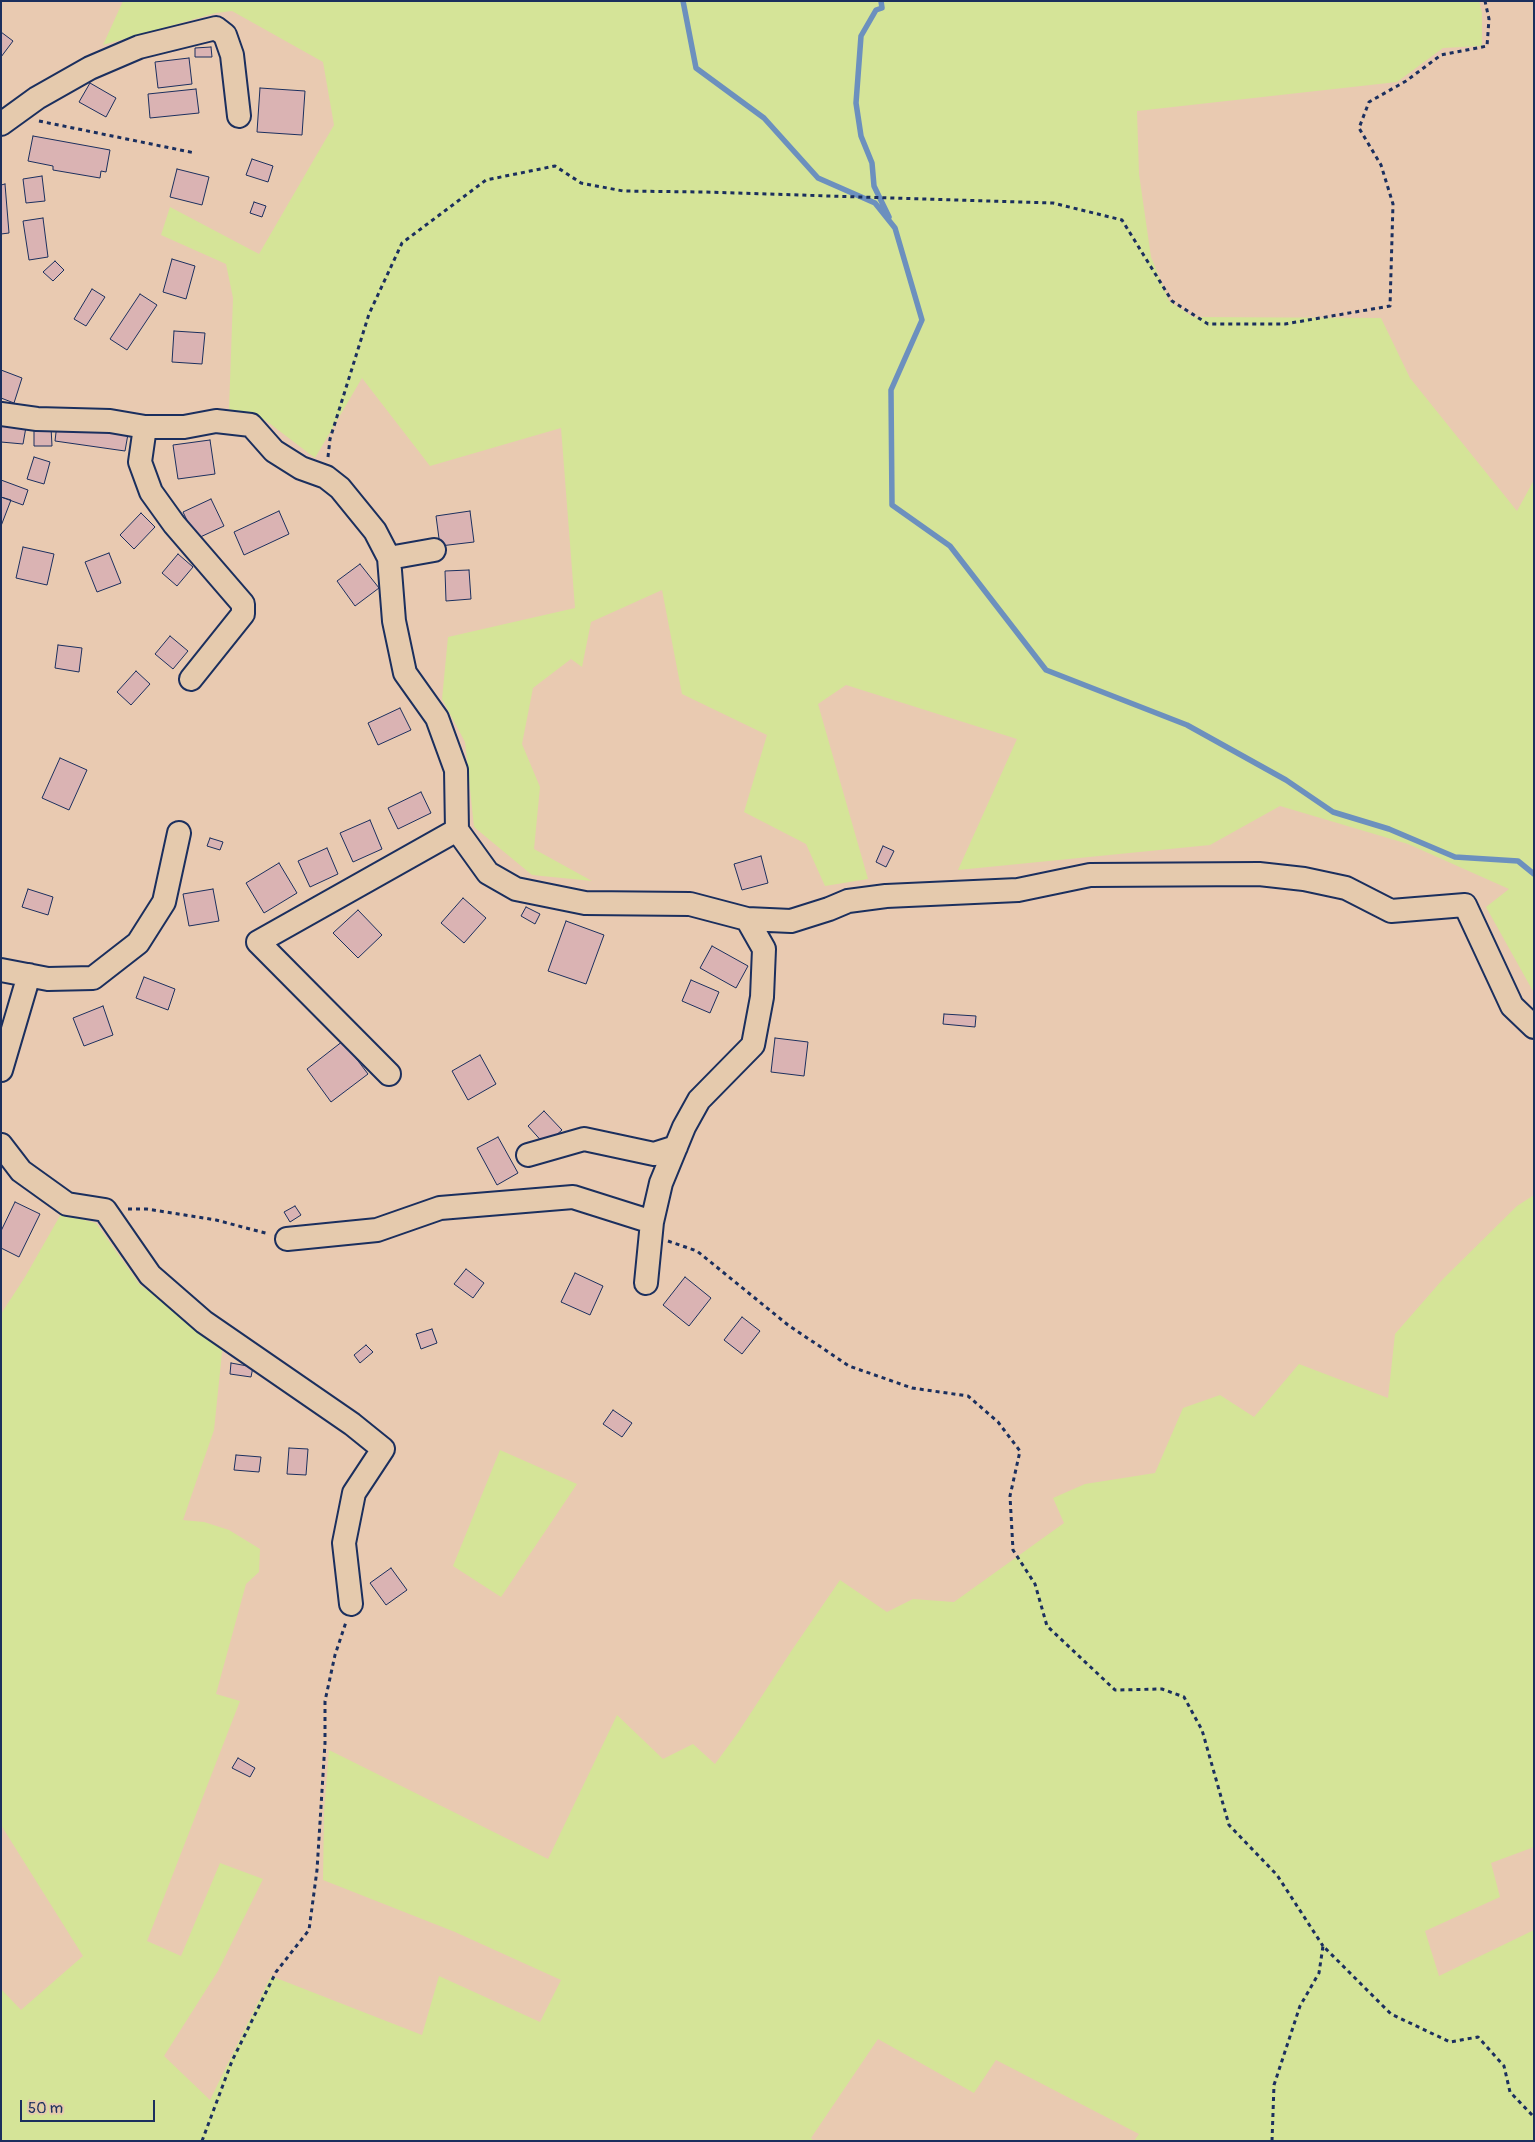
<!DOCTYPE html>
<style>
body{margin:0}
#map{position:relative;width:1535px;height:2142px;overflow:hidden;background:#e9cab1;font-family:Pangolin,sans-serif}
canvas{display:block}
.frame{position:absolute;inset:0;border:2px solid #1b2f5e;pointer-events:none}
.scale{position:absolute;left:20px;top:2100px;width:135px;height:22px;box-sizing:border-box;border:2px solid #1b2f5e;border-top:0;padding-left:6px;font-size:15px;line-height:18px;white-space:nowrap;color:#1b2f5e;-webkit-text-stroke:4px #e5caad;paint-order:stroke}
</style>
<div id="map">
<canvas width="1535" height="2142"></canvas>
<div class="frame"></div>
<div class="scale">50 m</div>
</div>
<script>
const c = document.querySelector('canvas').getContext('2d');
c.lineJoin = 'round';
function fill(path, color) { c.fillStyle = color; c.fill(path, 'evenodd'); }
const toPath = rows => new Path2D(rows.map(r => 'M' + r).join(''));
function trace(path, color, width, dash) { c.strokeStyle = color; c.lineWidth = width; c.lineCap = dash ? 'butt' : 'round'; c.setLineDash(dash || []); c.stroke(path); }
fill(toPath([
 [123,1,1479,1,1482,13,1482,46,1443,48,1397,82,1137,111,1139,174,1151,257,1169,301,1193,317,1381,318,1410,378,1517,511,1534,480,1534,993,1486,907,1509,889,1408,844,1280,806,1210,845,958,870,1017,739,846,685,818,704,868,879,825,886,806,844,744,812,767,735,682,694,662,590,591,622,582,667,571,659,533,688,522,744,540,787,534,849,592,881,532,875,474,827,465,742,442,699,448,637,575,608,561,428,430,466,362,378,315,458,265,420,229,409,233,298,226,264,161,235,170,207,259,254,334,125,323,62,232,11,216,13,103,45],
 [1534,1195,1534,1847,1491,1863,1500,1897,1425,1931,1439,1976,1534,1930,1534,2141,1134,2141,1139,2134,996,2060,974,2093,878,2039,811,2138,814,2141,1,2141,1,1989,21,2010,83,1956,1,1825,1,1314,25,1277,61,1214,96,1223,140,1285,223,1343,214,1430,183,1520,204,1522,229,1530,260,1549,259,1572,246,1584,216,1694,240,1701,147,1941,181,1956,220,1863,263,1879,218,1971,164,2056,210,2100,271,1976,422,2035,439,1976,540,2022,561,1980,455,1932,323,1880,324,1812,329,1750,548,1859,617,1715,663,1759,693,1744,715,1764,737,1734,792,1650,840,1580,887,1612,913,1599,954,1602,1064,1523,1053,1498,1085,1484,1155,1473,1183,1408,1220,1395,1254,1417,1299,1364,1388,1398,1395,1334,1443,1279,1517,1206],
 [500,1450,577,1484,501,1597,453,1566]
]), '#d5e498');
trace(toPath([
 [683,1,696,68,764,118,818,178,875,203,895,228,922,320,891,390,892,505,950,546,1046,670,1187,725,1286,780,1333,812,1389,829,1455,857,1518,861,1534,874],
 [881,1,882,8,876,10,861,36,856,103,861,136,872,163,874,186,889,217]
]), '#6c90be', 5.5);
const building = toPath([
 [1,32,13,41,1,57,1,32],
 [211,47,212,57,195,57,195,48,211,47],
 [189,58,192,84,158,88,155,62,189,58],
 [90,83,116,98,106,117,79,102,90,83],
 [260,88,305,91,302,135,257,132,260,88],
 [196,89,199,113,150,118,148,94,196,89],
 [33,136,110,150,106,172,101,171,100,178,53,170,53,166,28,161,33,136],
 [252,159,273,166,268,182,246,175,252,159],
 [177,169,209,177,202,205,170,197,177,169],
 [42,176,45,201,26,203,23,179,42,176],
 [5,184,9,233,1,234,1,185,5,184],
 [254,202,266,206,262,217,250,213,254,202],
 [43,218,48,257,29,260,23,221,43,218],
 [172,259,195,266,186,299,163,292,172,259],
 [55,261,64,270,53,281,43,272,55,261],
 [92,289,105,297,86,326,74,319,92,289],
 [140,294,157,305,127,350,110,339,140,294],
 [174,331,205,333,202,364,172,362,174,331],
 [1,370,22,378,14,403,1,398,1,370],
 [1,424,26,427,23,444,1,442,1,424],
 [57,424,128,434,125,451,55,441,57,424],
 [34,427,51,427,52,446,34,446,34,427],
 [210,440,215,474,178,479,173,445,210,440],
 [34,457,50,462,44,484,27,479,34,457],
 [1,480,28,490,23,505,1,497,1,480],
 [1,497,11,500,1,526,1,497],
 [211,499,224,526,196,539,183,512,211,499],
 [279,511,289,534,244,555,234,532,279,511],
 [470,511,474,542,440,546,436,516,470,511],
 [141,513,155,527,134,549,120,535,141,513],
 [23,547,54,554,47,585,16,578,23,547],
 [109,553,121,583,97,592,85,562,109,553],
 [178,554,193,567,177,586,162,573,178,554],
 [360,564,379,588,355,606,337,581,360,564],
 [469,570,471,599,446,601,445,571,469,570],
 [170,636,188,651,173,669,155,654,170,636],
 [58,645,82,648,79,672,55,668,58,645],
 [136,671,150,684,131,705,117,692,136,671],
 [400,708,411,730,378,745,368,723,400,708],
 [60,758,87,770,69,810,42,798,60,758],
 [421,792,431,813,398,829,388,808,421,792],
 [370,820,382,849,353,862,340,833,370,820],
 [210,838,223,842,220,850,207,846,210,838],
 [883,846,894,851,886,867,876,862,883,846],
 [327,848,338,874,310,887,298,861,327,848],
 [761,856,768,883,742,890,734,864,761,856],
 [279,863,297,893,264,913,246,883,279,863],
 [28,889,53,897,48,915,22,907,28,889],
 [213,889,219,921,189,926,183,894,213,889],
 [463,898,486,918,464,943,441,923,463,898],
 [526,907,540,914,535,924,521,916,526,907],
 [358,910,382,935,358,958,333,933,358,910],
 [566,921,604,935,586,984,548,971,566,921],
 [712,946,748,966,736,988,700,968,712,946],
 [144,977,175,989,168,1010,136,998,144,977],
 [691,980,719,992,710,1013,682,1001,691,980],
 [103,1006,113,1035,84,1046,73,1018,103,1006],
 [944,1014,976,1016,975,1027,943,1024,944,1014],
 [775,1038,808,1042,804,1076,771,1072,775,1038],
 [343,1041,368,1074,331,1102,307,1069,343,1041],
 [480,1055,496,1084,468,1100,452,1071,480,1055],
 [544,1111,562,1130,545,1145,528,1126,544,1111],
 [498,1137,518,1173,497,1185,477,1148,498,1137],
 [15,1202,40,1214,19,1257,1,1248,1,1231,15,1202],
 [295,1206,301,1215,290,1222,284,1212,295,1206],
 [466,1269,484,1283,473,1298,454,1284,466,1269],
 [575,1273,603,1286,590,1315,561,1302,575,1273],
 [685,1277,711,1298,689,1326,663,1305,685,1277],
 [742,1317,760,1331,742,1354,724,1340,742,1317],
 [432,1329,437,1343,421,1349,416,1334,432,1329],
 [366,1345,373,1352,360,1363,354,1355,366,1345],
 [231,1363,253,1367,251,1377,230,1374,231,1363],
 [613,1410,632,1423,622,1437,603,1424,613,1410],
 [289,1448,308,1449,306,1475,287,1474,289,1448],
 [236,1455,261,1457,259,1472,234,1470,236,1455],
 [391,1568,407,1590,386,1605,370,1583,391,1568],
 [238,1758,255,1768,250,1777,232,1768,238,1758]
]);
fill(building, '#dab3b3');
trace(building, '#1b2f5e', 1);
const minor = toPath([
 [1,124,37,98,90,68,139,47,216,28,225,35,232,55,239,116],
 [1,414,37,419,110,421,145,427,184,427,216,421,251,425,274,451,301,468,326,477,340,488,375,531,389,558,394,621,405,673,437,718,456,770,457,830,488,873,516,889,585,903,690,904,747,919,791,921,829,909,848,901,886,896,1018,890,1090,875,1259,874,1304,879,1346,888,1391,911,1465,905,1512,1006,1534,1027],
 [145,427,140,462,151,492,174,524,243,604,243,614,191,679],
 [389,558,434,550],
 [1,970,48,979,93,978,138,943,164,902,179,833],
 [1,1070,29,975],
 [389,1074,258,942,457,830],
 [1,1145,21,1171,67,1204,105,1210,150,1275,204,1322,352,1424,383,1449,354,1493,344,1543,351,1604],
 [528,1155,584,1139,654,1154,676,1147],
 [287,1239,377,1230,440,1208,573,1197,652,1222],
 [646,1283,652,1222,661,1183,684,1127,699,1100,753,1045,762,997,764,949,747,919]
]);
trace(minor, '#1b2f5e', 26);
trace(toPath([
 [39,121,195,153],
 [328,457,330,439,369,314,402,243,486,180,555,166,581,183,623,191,703,192,1053,203,1122,220,1172,301,1208,324,1285,324,1390,306,1393,204,1381,165,1359,128,1369,102,1406,81,1441,55,1487,46,1489,19,1485,1],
 [128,1209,147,1209,216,1220,269,1234],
 [668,1241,697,1251,788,1325,849,1366,912,1388,968,1396,998,1422,1020,1451,1010,1496,1013,1550,1035,1584,1047,1626,1115,1690,1162,1689,1184,1697,1202,1730,1229,1825,1277,1875,1323,1946],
 [202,2141,232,2061,276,1972,309,1930,317,1870,325,1743,325,1701,335,1655,346,1622],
 [1272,2141,1274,2085,1300,2006,1319,1973,1323,1946,1391,2014,1450,2042,1478,2037,1504,2066,1510,2092,1534,2117]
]), '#1b2f5e', 3, [4, 4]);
trace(minor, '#e5caad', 22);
</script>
